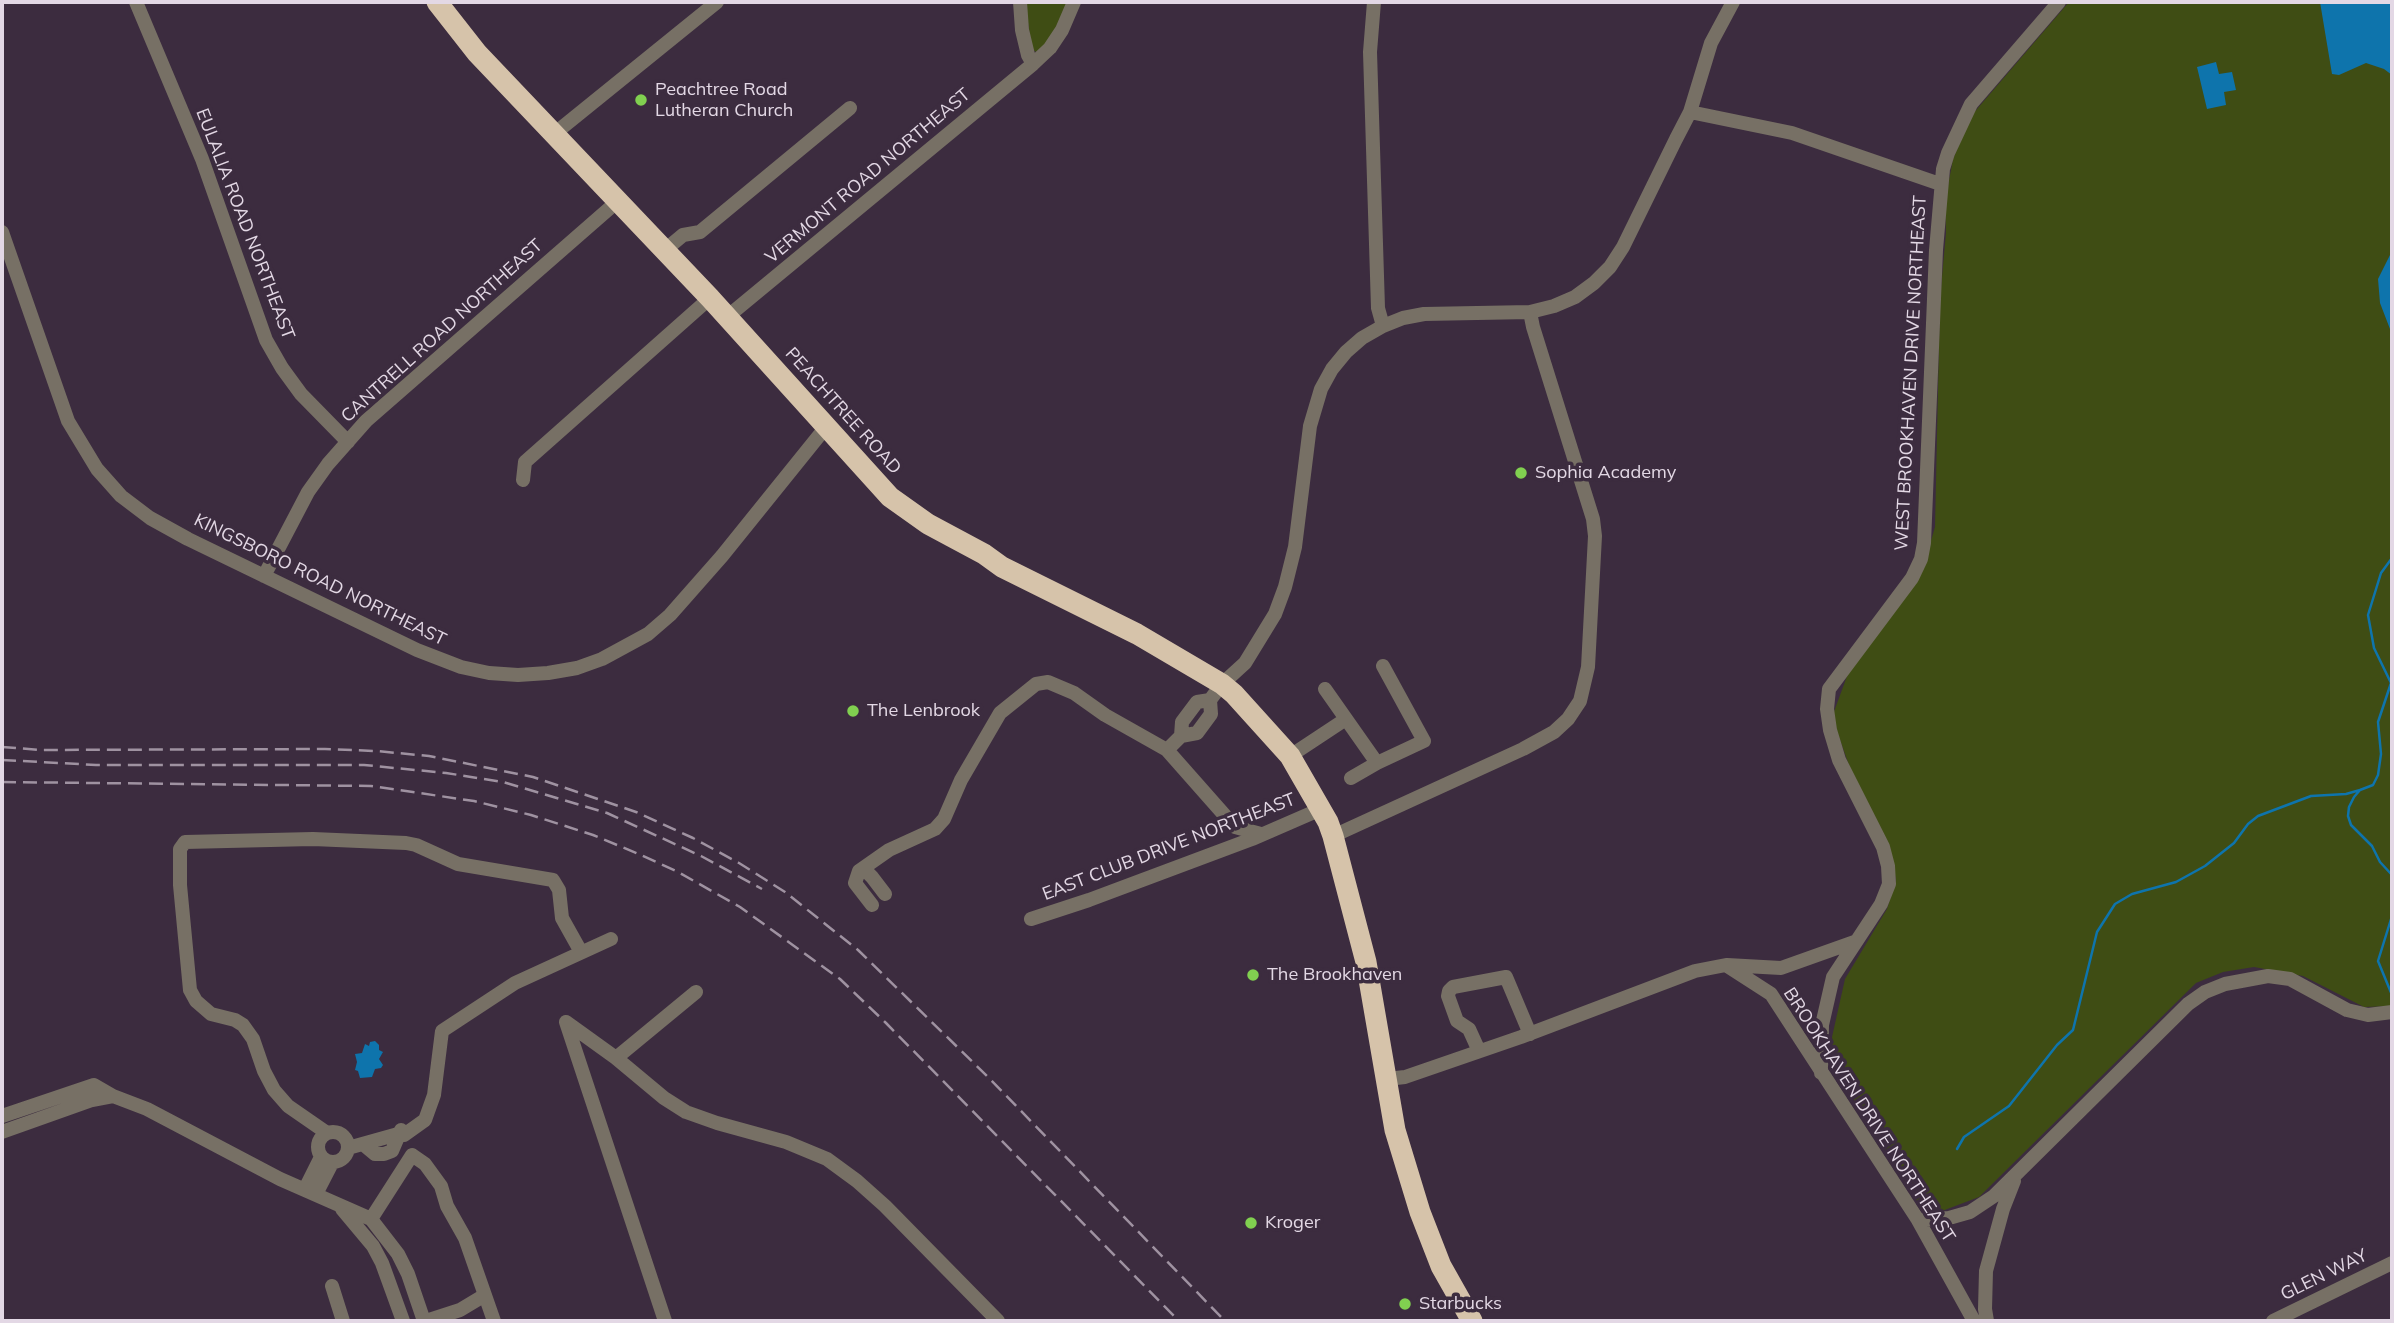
<!DOCTYPE html>
<style>
body{margin:0}
#map{position:relative;width:2394px;height:1323px;overflow:hidden;background:#3c2c3f;font-family:Mulish,sans-serif}
canvas{display:block}
.frame{position:absolute;inset:0;border:4px solid #e3d8e5;pointer-events:none}
</style>
<div id="map">
<canvas width="2394" height="1323"></canvas>
<div class="frame"></div>
</div>
<script>
const c = document.querySelector('canvas').getContext('2d');
c.lineJoin = 'round';
function fill(path, color) { c.fillStyle = color; c.fill(path, 'evenodd'); }
const toPath = rows => new Path2D(rows.map(r => 'M' + r).join(''));
function trace(path, color, width, dash) { c.strokeStyle = color; c.lineWidth = width; c.lineCap = dash ? 'butt' : 'round'; c.setLineDash(dash || []); c.stroke(path); }
function write(font, color, halo, rows, align = 'center') {
  c.font = font + ' Mulish,sans-serif'; c.lineWidth = 7; c.setLineDash([]); c.textBaseline = 'middle'; c.strokeStyle = halo; c.fillStyle = color; for (const [text, x, y, turn = 0] of rows) {
    c.save(); c.translate(x, y); c.rotate((+turn || 0) * Math.PI / 180); c.textAlign = isNaN(turn) ? turn : align; if (halo) c.strokeText(text, 0, 0); c.fillText(text, 0, 0); c.restore();
  }
}
fill(toPath([
 [1025,2,1070,2,1050,41,1036,52,1032,49],
 [2069,2,2392,2,2392,1006,2364,1007,2303,976,2254,967,2223,972,2196,983,1979,1197,1942,1211,1929,1210,1917,1201,1835,1070,1832,1037,1845,979,1887,909,1896,880,1889,845,1851,771,1832,717,1850,668,1927,554,1935,527,1940,299,1946,233,1945,202,1953,159,1971,116]
]), '#3f4d14');
fill(toPath([
 [2320,2,2392,2,2392,75,2384,69,2366,63,2339,75,2332,74],
 [2216,62,2219,74,2232,72,2236,90,2224,92,2226,105,2207,109,2197,67],
 [2392,251,2392,349,2390,329,2380,303,2378,279],
 [375,1041,379,1045,379,1050,383,1052,379,1059,383,1065,381,1068,375,1069,372,1077,360,1078,358,1071,355,1070,357,1062,355,1054,362,1053,365,1044,369,1046,370,1042]
]), '#0e74ac');
trace(toPath([
 [2392,558,2381,573,2368,615,2374,648,2391,683,2378,722,2381,754,2378,775,2373,785,2360,790,2354,797,2349,807,2348,816,2351,825,2372,846,2380,862,2392,875],
 [2392,995,2378,961,2392,916],
 [1957,1149,1964,1137,2009,1106,2057,1045,2073,1030,2097,932,2115,904,2132,894,2176,882,2205,866,2234,843,2248,824,2258,816,2311,796,2346,794,2360,790]
]), '#0e74ac', 2.5);
trace(toPath([
 [136,2,202,159,266,340,282,368,301,394,348,442],
 [1020,2,1022,30,1028,55,1033,64],
 [1374,2,1370,52,1378,308,1383,326],
 [1690,112,1792,133,1940,184],
 [554,134,717,2],
 [2,232,68,421,97,469,121,496,150,518,188,539,417,650,461,667,489,673,518,675,548,673,577,668,602,659,648,634,670,615,722,556,826,427],
 [665,250,683,235,700,232,850,108],
 [727,317,1033,64,1050,48,1062,30,1074,2],
 [523,480,525,462,710,298],
 [264,576,308,492,328,464,366,421,619,200],
 [1325,689,1377,763,1351,778],
 [1181,736,1182,722,1197,702,1210,700],
 [1167,750,1181,736,1197,733,1211,714,1210,700,1222,684,1245,663,1275,614,1285,587,1295,547,1310,426,1321,389,1332,369,1346,352,1362,338,1383,326,1403,318,1424,314,1530,312,1554,306,1575,297,1594,283,1610,267,1623,247,1676,139,1690,112,1711,43,1733,2],
 [1290,756,1346,719],
 [1377,763,1424,741,1383,666],
 [1333,836,1523,749,1554,732,1568,719,1580,701,1588,667,1595,536,1593,519,1533,327,1530,312],
 [859,871,866,871,872,877,885,894],
 [872,905,855,883,859,871,889,850,935,829,944,819,961,780,1000,713,1036,684,1048,682,1074,693,1105,715,1167,750,1235,827,1261,834],
 [1031,919,1089,900,1252,839,1321,809],
 [1727,965,1781,968,1854,942],
 [566,1022,616,1058,664,1098,686,1112,717,1123,786,1142,827,1159,857,1181,885,1206,998,1321],
 [566,1022,665,1321],
 [1479,1051,1469,1029,1457,1021,1448,996,1449,991,1453,987,1506,977,1530,1034],
 [616,1058,696,992],
 [1821,1073,1822,1025,1833,977,1881,904,1889,884,1888,866,1883,847,1839,760,1830,730,1827,709,1829,689,1912,578,1921,559,1924,543,1936,250,1943,169,1948,153,1971,104,2059,2],
 [1387,1079,1405,1077,1521,1037,1695,971,1726,965,1771,994,1918,1220,1974,1321],
 [2,1116,94,1085,113,1096,147,1109,280,1179,371,1219,398,1254,408,1274,424,1321],
 '318 1147a15 15 0 1 1 30 0a15 15 0 1 1-30 0Z',
 [2,1132,92,1100,113,1096],
 [327,1133,288,1106,274,1090,264,1071,253,1039,243,1025,235,1020,211,1014,196,1001,190,990,180,885,180,849,185,842,313,839,406,843,416,845,458,864,553,880,559,890,562,918,581,952],
 [363,1144,375,1154,384,1154,392,1151,401,1130],
 [348,1148,398,1134,404,1135,425,1120,434,1095,442,1031,515,983,611,939],
 [305,1189,321,1157],
 [316,1194,332,1163],
 [342,1209,373,1246,382,1263,403,1321],
 [371,1219,412,1155,425,1164,441,1186,447,1206,465,1238,494,1321],
 [1918,1220,1949,1218,1970,1212,1994,1196,2188,1004,2205,992,2225,984,2268,976,2290,979,2347,1010,2368,1015,2392,1012],
 [332,1286,343,1321],
 [426,1321,460,1310,485,1295],
 [1987,1321,1985,1309,1986,1271,2003,1209,2014,1181],
 [2273,1321,2392,1263]
]), '#777065', 14);
trace(toPath([
 [437,2,477,53,710,298,890,497,928,524,984,554,1002,567,1137,634,1222,684,1234,694,1290,756,1328,822,1333,836,1366,962,1395,1130,1420,1212,1441,1266,1472,1321]
]), '#d6c3aa', 21);
trace(toPath([
 [2,747,41,750,325,749,376,751,429,756,533,777,636,812,693,838,739,863,785,892,858,950,988,1077,1225,1321],
 [2,760,96,765,364,765,446,773,503,782,607,813,701,856,762,889],
 [2,782,371,786,474,801,531,815,593,835,641,855,678,872,740,907,840,979,886,1023,1179,1321]
]), '#9f92a1', 2.5, [14, 7]);
for (const [x, y, r, color] of [
 [641,100,7,"#81d050"],
 [1521,473,7,"#81d050"],
 [853,711,7,"#81d050"],
 [1253,975,7,"#81d050"],
 [1251,1223,7,"#81d050"],
 [1405,1304,7,"#81d050"]
]) { const dot = new Path2D(); dot.arc(x, y, r, 0, 2 * Math.PI); c.fillStyle = color; c.fill(dot); trace(dot, '#3c2c3f', 2.5); }
write('18px', '#e3d8e5', '#3c2c3f', [
 ["Peachtree Road",655,90],
 ["Lutheran Church",655,111],
 ["Sophia Academy",1535,473],
 ["The Lenbrook",867,711],
 ["The Brookhaven",1267,975],
 ["Kroger",1265,1223],
 ["Starbucks",1419,1304]
], 'left');
write('18px', '#e3d8e5', '#3c2c3f', [
 ["VERMONT ROAD NORTHEAST",868,176,-40],
 ["EULALIA ROAD NORTHEAST",245,224,69],
 ["CANTRELL ROAD NORTHEAST",442,331,-42],
 ["WEST BROOKHAVEN DRIVE NORTHEAST",1911,373,-87],
 ["PEACHTREE ROAD",843,411,48],
 ["KINGSBORO ROAD NORTHEAST",320,580,26],
 ["EAST CLUB DRIVE NORTHEAST",1169,847,-21],
 ["BROOKHAVEN DRIVE NORTHEAST",1869,1115,57],
 ["GLEN WAY",2324,1275,-26]
]);
</script>
